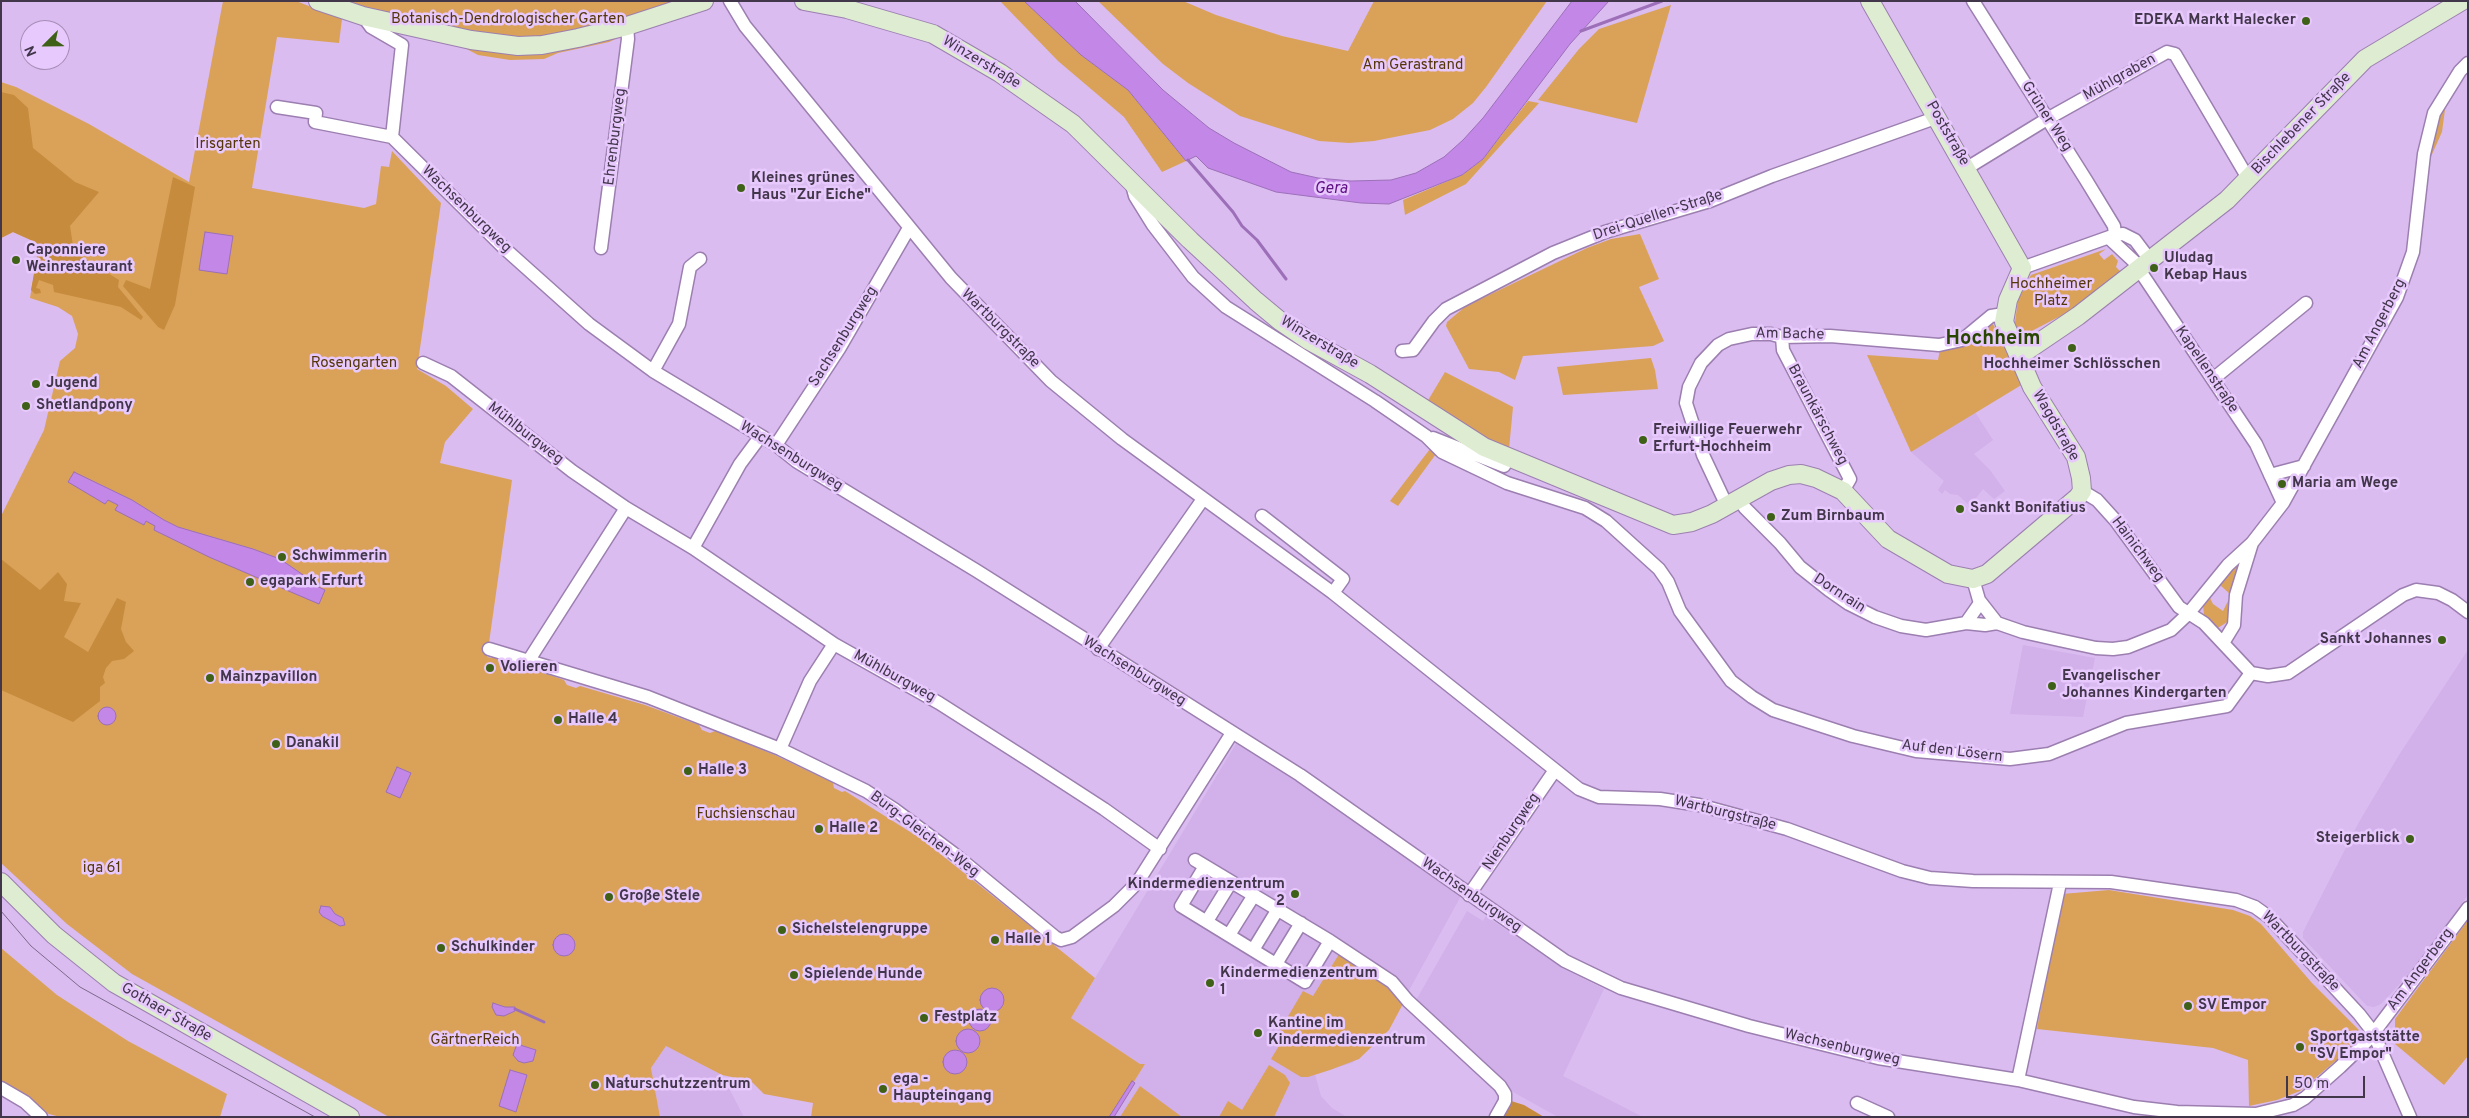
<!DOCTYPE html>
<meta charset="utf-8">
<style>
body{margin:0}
#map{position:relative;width:2469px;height:1118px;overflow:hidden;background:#dabcf0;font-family:Overpass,sans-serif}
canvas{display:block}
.frame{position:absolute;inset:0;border:2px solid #42364b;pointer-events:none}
.north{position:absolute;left:20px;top:20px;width:50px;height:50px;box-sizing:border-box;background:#e8c9fd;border:1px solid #a68eb6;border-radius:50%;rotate:247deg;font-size:14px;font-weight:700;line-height:20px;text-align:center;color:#42364b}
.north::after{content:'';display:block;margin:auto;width:18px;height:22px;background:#3f6117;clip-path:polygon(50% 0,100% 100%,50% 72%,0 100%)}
.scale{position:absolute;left:2286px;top:1076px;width:79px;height:22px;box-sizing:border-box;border:2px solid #42364b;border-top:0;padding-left:6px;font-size:15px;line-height:18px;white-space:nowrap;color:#42364b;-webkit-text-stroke:4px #e8c9fd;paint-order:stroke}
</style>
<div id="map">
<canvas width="2469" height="1118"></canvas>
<div class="frame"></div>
<div class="north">N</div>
<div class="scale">50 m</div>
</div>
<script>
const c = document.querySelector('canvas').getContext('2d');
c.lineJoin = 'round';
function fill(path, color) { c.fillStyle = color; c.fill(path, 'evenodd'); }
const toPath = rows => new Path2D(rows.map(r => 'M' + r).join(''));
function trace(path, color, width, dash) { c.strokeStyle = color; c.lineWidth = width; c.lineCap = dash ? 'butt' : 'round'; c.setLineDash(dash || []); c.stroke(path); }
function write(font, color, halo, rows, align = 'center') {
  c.font = font + ' Overpass,sans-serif'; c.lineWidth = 5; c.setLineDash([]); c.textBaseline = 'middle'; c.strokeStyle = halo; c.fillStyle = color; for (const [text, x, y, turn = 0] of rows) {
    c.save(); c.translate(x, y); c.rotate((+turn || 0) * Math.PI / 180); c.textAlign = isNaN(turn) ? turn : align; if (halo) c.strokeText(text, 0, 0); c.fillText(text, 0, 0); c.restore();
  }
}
fill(toPath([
 [1975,412,1993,440,1974,454,1990,470,2005,491,1994,499,1983,489,1970,506,1958,495,1950,494,1945,490,1942,494,1938,490,1944,481,1911,452],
 [2023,645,2095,658,2083,717,2010,714],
 [2468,650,2468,895,2410,973,2381,1004,2374,1007,2367,1006,2303,938,2303,932,2359,822,2399,755],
 [1237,742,1299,781,1462,894,1385,1034,1352,1063,1315,1074,1321,1096,1332,1108,1347,1117,1112,1117,1145,1064,1140,1064,1071,1018],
 [1467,911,1483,921,1486,916,1562,968,1604,989,1563,1076,1643,1117,1558,1117,1504,1087,1415,1002],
 [666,1046,722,1075,744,1117,660,1117,651,1068]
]), '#d2b0ea');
fill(toPath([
 [223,1,296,1,342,19,339,43,277,37,252,188,364,208,376,204,381,166,389,167,392,151,441,203,417,369,446,386,473,409,445,442,440,463,512,480,487,657,492,658,494,655,564,680,567,685,576,688,580,686,645,705,699,725,702,730,710,733,715,731,777,756,833,783,834,788,842,792,845,791,923,840,1095,978,1071,1018,1140,1064,1145,1064,1112,1117,811,1117,813,1103,764,1094,751,1081,722,1075,666,1046,651,1068,660,1117,389,1117,132,974,67,924,1,863,1,516,44,430,60,361,75,348,78,334,72,316,58,307,30,298,37,257,33,241,13,232,1,238,1,82,16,87,89,124,189,182],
 [341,1,675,1,630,19,577,32,526,39,453,29],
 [1000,1,1024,1,1081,55,1128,90,1186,161,1162,172,1124,117,1058,61],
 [1098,1,1183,1,1216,15,1282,36,1348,51,1374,1,1547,1,1486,87,1473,103,1453,119,1430,130,1374,141,1349,143,1319,141,1240,116,1188,83,1163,64],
 [1671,5,1637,123,1538,100,1579,49,1599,29],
 [620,37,609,42,558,53,544,59,510,60,478,55,455,43],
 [1528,101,1539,103,1466,184,1405,215,1403,200,1462,175,1483,159],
 [2446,102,2442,132,2429,161,2441,108],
 [1640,234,1659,279,1639,287,1664,341,1653,346,1523,356,1515,380,1499,372,1469,369,1446,326,1447,322,1466,306,1587,248,1611,239],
 [2106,249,2099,254,2104,260,2112,254,2118,261,2116,267,2121,272,2072,310,2026,334,2017,332,2012,323,2015,322,2018,300,2031,275],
 [1993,324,2023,384,1911,452,1867,355,1938,360,1940,349],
 [1651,358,1655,370,1658,389,1563,395,1557,367],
 [1445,372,1513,407,1509,449,1478,435,1427,402],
 [1430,449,1436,454,1398,506,1390,501],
 [2244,554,2231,608,2228,608,2229,621,2216,629,2204,615,2203,605,2209,596,2213,604,2223,611,2231,595,2220,585,2213,591],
 [2109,890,2233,910,2250,916,2261,924,2312,983,2359,1030,2356,1032,2358,1042,2300,1091,2277,1100,2249,1106,2248,1060,2213,1048,2037,1029,2062,894],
 [2468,920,2468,1056,2444,1085,2395,1044,2395,1019],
 [1,948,57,995,128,1041,227,1094,220,1117,60,1117,42,1112,13,1088,1,1083],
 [1341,951,1358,963,1404,1002,1389,1030,1359,1059,1330,1070,1308,1077,1301,1077,1271,1059,1286,1034,1280,1030,1303,991,1313,996],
 [1269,1065,1285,1075,1290,1083,1274,1117,1219,1117,1228,1101,1242,1110],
 [1140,1086,1182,1117,1120,1117]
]), '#daa259');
fill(toPath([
 [1,92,14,95,28,108,33,148,75,182,99,192,70,226,74,252,119,280,118,287,143,317,141,320,121,307,54,292,53,285,39,280,36,288,40,289,41,293,35,294,31,290,37,257,33,241,13,232,1,238],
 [173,177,195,187,175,305,164,330,158,327,123,286,126,280,150,289],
 [1,559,40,590,58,572,67,584,64,601,81,603,64,637,88,652,117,598,126,602,121,629,126,642,134,651,124,659,112,661,106,668,103,677,105,683,100,687,100,701,73,722,1,690],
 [1511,1101,1524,1105,1544,1117,1502,1117]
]), '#c68b3c');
const water = toPath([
 [1024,1,1075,1,1163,90,1209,128,1234,143,1291,172,1318,178,1351,181,1391,180,1416,173,1444,157,1463,140,1483,118,1572,1,1609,1,1570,44,1483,159,1462,175,1389,204,1361,203,1276,192,1208,168,1196,156,1186,161,1128,90,1081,55,1024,1],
 [205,232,233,236,227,274,199,270,205,232],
 [74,472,132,500,164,520,178,527,253,549,280,559,309,579,308,582,325,590,319,604,209,557,154,530,155,526,146,521,144,525,115,510,118,505,108,500,105,504,68,482,74,472],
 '98 716a9 9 0 1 1 18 0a9 9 0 1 1-18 0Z',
 [397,767,411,773,400,798,386,792,397,767],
 [321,906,330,907,335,914,343,918,345,925,340,926,322,916,319,912,321,906],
 '553 945a11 11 0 1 1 22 0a11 11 0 1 1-22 0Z',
 '980 1000a12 12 0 1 1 24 0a12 12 0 1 1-24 0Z',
 [493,1003,505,1007,515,1007,515,1011,504,1016,496,1015,492,1007,493,1003],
 '969 1020a11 11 0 1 1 22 0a11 11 0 1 1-22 0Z',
 '956 1041a12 12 0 1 1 24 0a12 12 0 1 1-24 0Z',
 [517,1044,536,1050,533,1061,524,1063,518,1061,513,1055,517,1044],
 '943 1062a12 12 0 1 1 24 0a12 12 0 1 1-24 0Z',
 [510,1070,527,1075,516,1112,499,1106,510,1070],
 [1132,1081,1135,1083,1114,1117,1109,1117,1132,1081]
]);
fill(water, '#c287e7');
trace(water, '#9c6fb8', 1);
trace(toPath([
 [1581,31,1662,1],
 [1188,160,1233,212,1242,226,1257,240,1286,279],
 [515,1009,544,1022]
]), '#9c6fb8', 3);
const street = toPath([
 [730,1,745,26,951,278,1051,381,1122,439,1333,593,1579,789,1599,797,1660,799,1699,805,1787,829,1902,871,1930,878,1973,881,2111,882,2236,900,2255,907,2269,917,2359,1014,2373,1032,2410,1117],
 [1973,1,2086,180,2114,226,2115,235],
 [363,16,371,27,402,45,392,137],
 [277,107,316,113,315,122,392,137],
 [392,137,504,248,589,324,653,371,776,445,796,461,977,571,1300,775,1565,961,1621,988,1749,1026,1878,1058,2018,1080,2134,1107,2177,1112,2256,1114,2293,1105,2305,1098,2340,1067,2369,1039,2468,908],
 [1967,168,2047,119,2167,52,2175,54,2249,180],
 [1132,185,1135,196,1153,225,1193,277,1226,307,1375,401,1426,436,1442,452,1507,483,1585,508,1606,521,1659,569,1668,582,1680,611,1731,681,1752,697,1773,710,1853,736,1916,751,2010,759,2049,754,2126,723,2227,706,2251,673],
 [2109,238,2140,267],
 [601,248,628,39,627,26],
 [2022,268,2115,235,2123,234,2135,240,2150,260],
 [2138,268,2256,444,2283,503],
 [1782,337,1783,350,1850,479,1843,491],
 [1402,351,1413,350,1434,321,1446,309,1553,253,1605,232,1710,201,1772,176,1938,117],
 [423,363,451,376,572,471,626,508,693,548,834,644,939,703,1030,761,1104,809,1160,849],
 [653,371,679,324,690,267,700,259],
 [2213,379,2306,303],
 [1433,438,1504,466,1508,458],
 [776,445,839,349,909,228],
 [2270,475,2304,466],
 [2082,491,2097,500,2116,521,2179,607,2204,623,2251,673,2268,676,2288,673,2403,595,2416,590,2438,593,2452,600,2468,612],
 [1740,500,1745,508,1780,543,1800,567,1829,590,1849,604,1875,617,1901,626,1926,630,1966,623,1985,625,1997,623,2023,632,2059,640,2096,648,2113,649,2128,647,2171,630,2188,614,2228,565,2252,543,2283,503,2397,297,2413,252,2424,154,2434,113,2460,71,2468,63],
 [1727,506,1703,455,1686,403,1689,387,1701,363,1718,345,1729,339,1752,334,1771,334,1782,337,1830,336,1939,345,1962,340,1991,316,2004,314],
 [1262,516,1343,579,1333,593],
 [693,548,740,464,760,437],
 [1973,579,1979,600,1997,623],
 [1966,623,1980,603],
 [2223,643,2234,625,2236,595,2252,543],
 [489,649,648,697,780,749,866,791,894,809,953,853,1055,937,1061,940,1072,937,1114,906,1137,883,1232,733],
 [1098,649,1203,499],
 [529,660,626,508],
 [780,749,810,681,834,644],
 [1195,860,1330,941,1392,982,1408,1001,1500,1086,1505,1094,1505,1101,1496,1117],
 [1205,866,1181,906,1305,982,1330,941],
 [1469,895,1555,770],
 [1207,921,1231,882],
 [1229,935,1254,895],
 [1253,950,1278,909],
 [1276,964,1301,923],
 [2018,1080,2060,883],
 [1,1088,25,1102,41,1117],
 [1857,1103,1888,1117]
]);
const secondary = toPath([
 [318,1,363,16,471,40,518,46,542,45,578,38,627,26,704,1],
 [804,1,847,9,933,34,1000,73,1073,124,1190,240,1256,301,1280,321,1308,340,1370,374,1484,447,1673,525,1692,522,1712,514,1771,481,1789,475,1801,474,1816,478,1843,491,1888,539,1948,574,1973,579,1987,574,2078,497,2082,491,2081,478,2076,457,2032,387,2004,322,2008,300,2022,268,1870,1],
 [2019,356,2078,316,2227,200,2365,59,2462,1],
 [1,882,54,935,114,983,350,1117]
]);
trace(street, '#9c7fb0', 15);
trace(secondary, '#9c7fb0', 20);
trace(street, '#fff', 12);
trace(secondary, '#deecd1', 18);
trace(toPath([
 [1,911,31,946,80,987,315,1117]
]), '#7c698a', 1);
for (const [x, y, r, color] of [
 [2306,21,5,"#3f6117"],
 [741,188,5,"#3f6117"],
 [16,260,5,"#3f6117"],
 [2154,268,5,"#3f6117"],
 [2072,348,5,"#3f6117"],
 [36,384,5,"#3f6117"],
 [26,406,5,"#3f6117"],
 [1643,440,5,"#3f6117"],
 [2282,484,5,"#3f6117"],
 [1960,509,5,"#3f6117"],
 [1771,517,5,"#3f6117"],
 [282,557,5,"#3f6117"],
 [250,582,5,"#3f6117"],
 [2442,640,5,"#3f6117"],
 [490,668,5,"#3f6117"],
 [210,678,5,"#3f6117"],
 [2052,686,5,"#3f6117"],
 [558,720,5,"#3f6117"],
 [276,744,5,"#3f6117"],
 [688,771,5,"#3f6117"],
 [819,829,5,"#3f6117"],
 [2410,839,5,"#3f6117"],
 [1295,894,5,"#3f6117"],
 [609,897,5,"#3f6117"],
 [782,930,5,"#3f6117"],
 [995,940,5,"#3f6117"],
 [441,948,5,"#3f6117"],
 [794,975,5,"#3f6117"],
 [1210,983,5,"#3f6117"],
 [2188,1006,5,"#3f6117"],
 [924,1018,5,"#3f6117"],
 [1258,1033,5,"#3f6117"],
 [2300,1047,5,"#3f6117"],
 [595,1085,5,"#3f6117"],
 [883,1089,5,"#3f6117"]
]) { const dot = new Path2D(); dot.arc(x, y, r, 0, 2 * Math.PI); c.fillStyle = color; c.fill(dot); trace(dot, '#e8c9fd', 2); }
write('15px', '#543609', '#e8c9fd', [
 ["Botanisch-Dendrologischer Garten",508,20],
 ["Am Gerastrand",1413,66],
 ["Irisgarten",228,145],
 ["Hochheimer",2051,285],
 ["Platz",2051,302],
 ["Rosengarten",354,364],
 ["Fuchsienschau",746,815],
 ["iga 61",102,869],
 ["GärtnerReich",475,1041]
]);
write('bold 15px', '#42364b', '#e8c9fd', [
 ["EDEKA Markt Halecker",2296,21,"right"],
 ["Kleines grünes",751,179],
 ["Haus \"Zur Eiche\"",751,196],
 ["Caponniere",26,251],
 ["Weinrestaurant",26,268],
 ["Uludag",2164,259],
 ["Kebap Haus",2164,276],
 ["Hochheimer Schlösschen",2072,365,"center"],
 ["Jugend",46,384],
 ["Shetlandpony",36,406],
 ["Freiwillige Feuerwehr",1653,431],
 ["Erfurt-Hochheim",1653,448],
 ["Maria am Wege",2292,484],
 ["Sankt Bonifatius",1970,509],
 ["Zum Birnbaum",1781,517],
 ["Schwimmerin",292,557],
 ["egapark Erfurt",260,582],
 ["Sankt Johannes",2432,640,"right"],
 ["Volieren",500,668],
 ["Evangelischer",2062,677],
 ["Johannes Kindergarten",2062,694],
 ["Mainzpavillon",220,678],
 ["Halle 4",568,720],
 ["Danakil",286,744],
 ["Halle 3",698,771],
 ["Halle 2",829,829],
 ["Steigerblick",2400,839,"right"],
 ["Kindermedienzentrum",1285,885,"right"],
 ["2",1285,902,"right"],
 ["Große Stele",619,897],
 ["Sichelstelengruppe",792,930],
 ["Halle 1",1005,940],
 ["Schulkinder",451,948],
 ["Kindermedienzentrum",1220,974],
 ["1",1220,991],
 ["Spielende Hunde",804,975],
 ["SV Empor",2198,1006],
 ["Festplatz",934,1018],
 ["Kantine im",1268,1024],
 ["Kindermedienzentrum",1268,1041],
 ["Sportgaststätte",2310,1038],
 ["\"SV Empor\"",2310,1055],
 ["ega -",893,1080],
 ["Haupteingang",893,1097],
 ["Naturschutzzentrum",605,1085]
], 'left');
write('15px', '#42364b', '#e8c9fd', [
 ["Winzerstraße",981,63,31],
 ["Mühlgraben",2120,78,-29],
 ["Grüner Weg",2046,117,57],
 ["Bischlebener Straße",2302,124,-46],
 ["Poststraße",1947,134,60],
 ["Ehrenburgweg",616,137,-83],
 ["Wachsenburgweg",466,210,44],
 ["Drei-Quellen-Straße",1658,216,-18],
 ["Am Angerberg",2380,324,-63],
 ["Wartburgstraße",1000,329,45],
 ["Am Bache",1790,335,1],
 ["Sachsenburgweg",844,337,-58],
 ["Winzerstraße",1319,343,31],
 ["Kapellenstraße",2206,370,56],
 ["Braunkärschweg",1817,415,62],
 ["Wagdstraße",2055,426,60],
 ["Mühlburgweg",525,434,38],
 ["Wachsenburgweg",791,457,32],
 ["Hainichweg",2137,550,53],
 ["Dornrain",1839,594,33],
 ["Wachsenburgweg",1134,672,32],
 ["Mühlburgweg",894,677,29],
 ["Auf den Lösern",1952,752,7],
 ["Wartburgstraße",1725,814,14],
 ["Nienburgweg",1512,832,-56],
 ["Burg-Gleichen-Weg",924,835,37],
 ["Wachsenburgweg",1471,896,35],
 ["Wartburgstraße",2300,952,46],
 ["Am Angerberg",2421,970,-53],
 ["Gothaer Straße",166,1013,30],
 ["Wachsenburgweg",1842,1048,13]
]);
write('italic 16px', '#611286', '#e8c9fd', [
 ["Gera",1331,190]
]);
write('bold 20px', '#284600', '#e8c9fd', [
 ["Hochheim",1993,340]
]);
</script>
